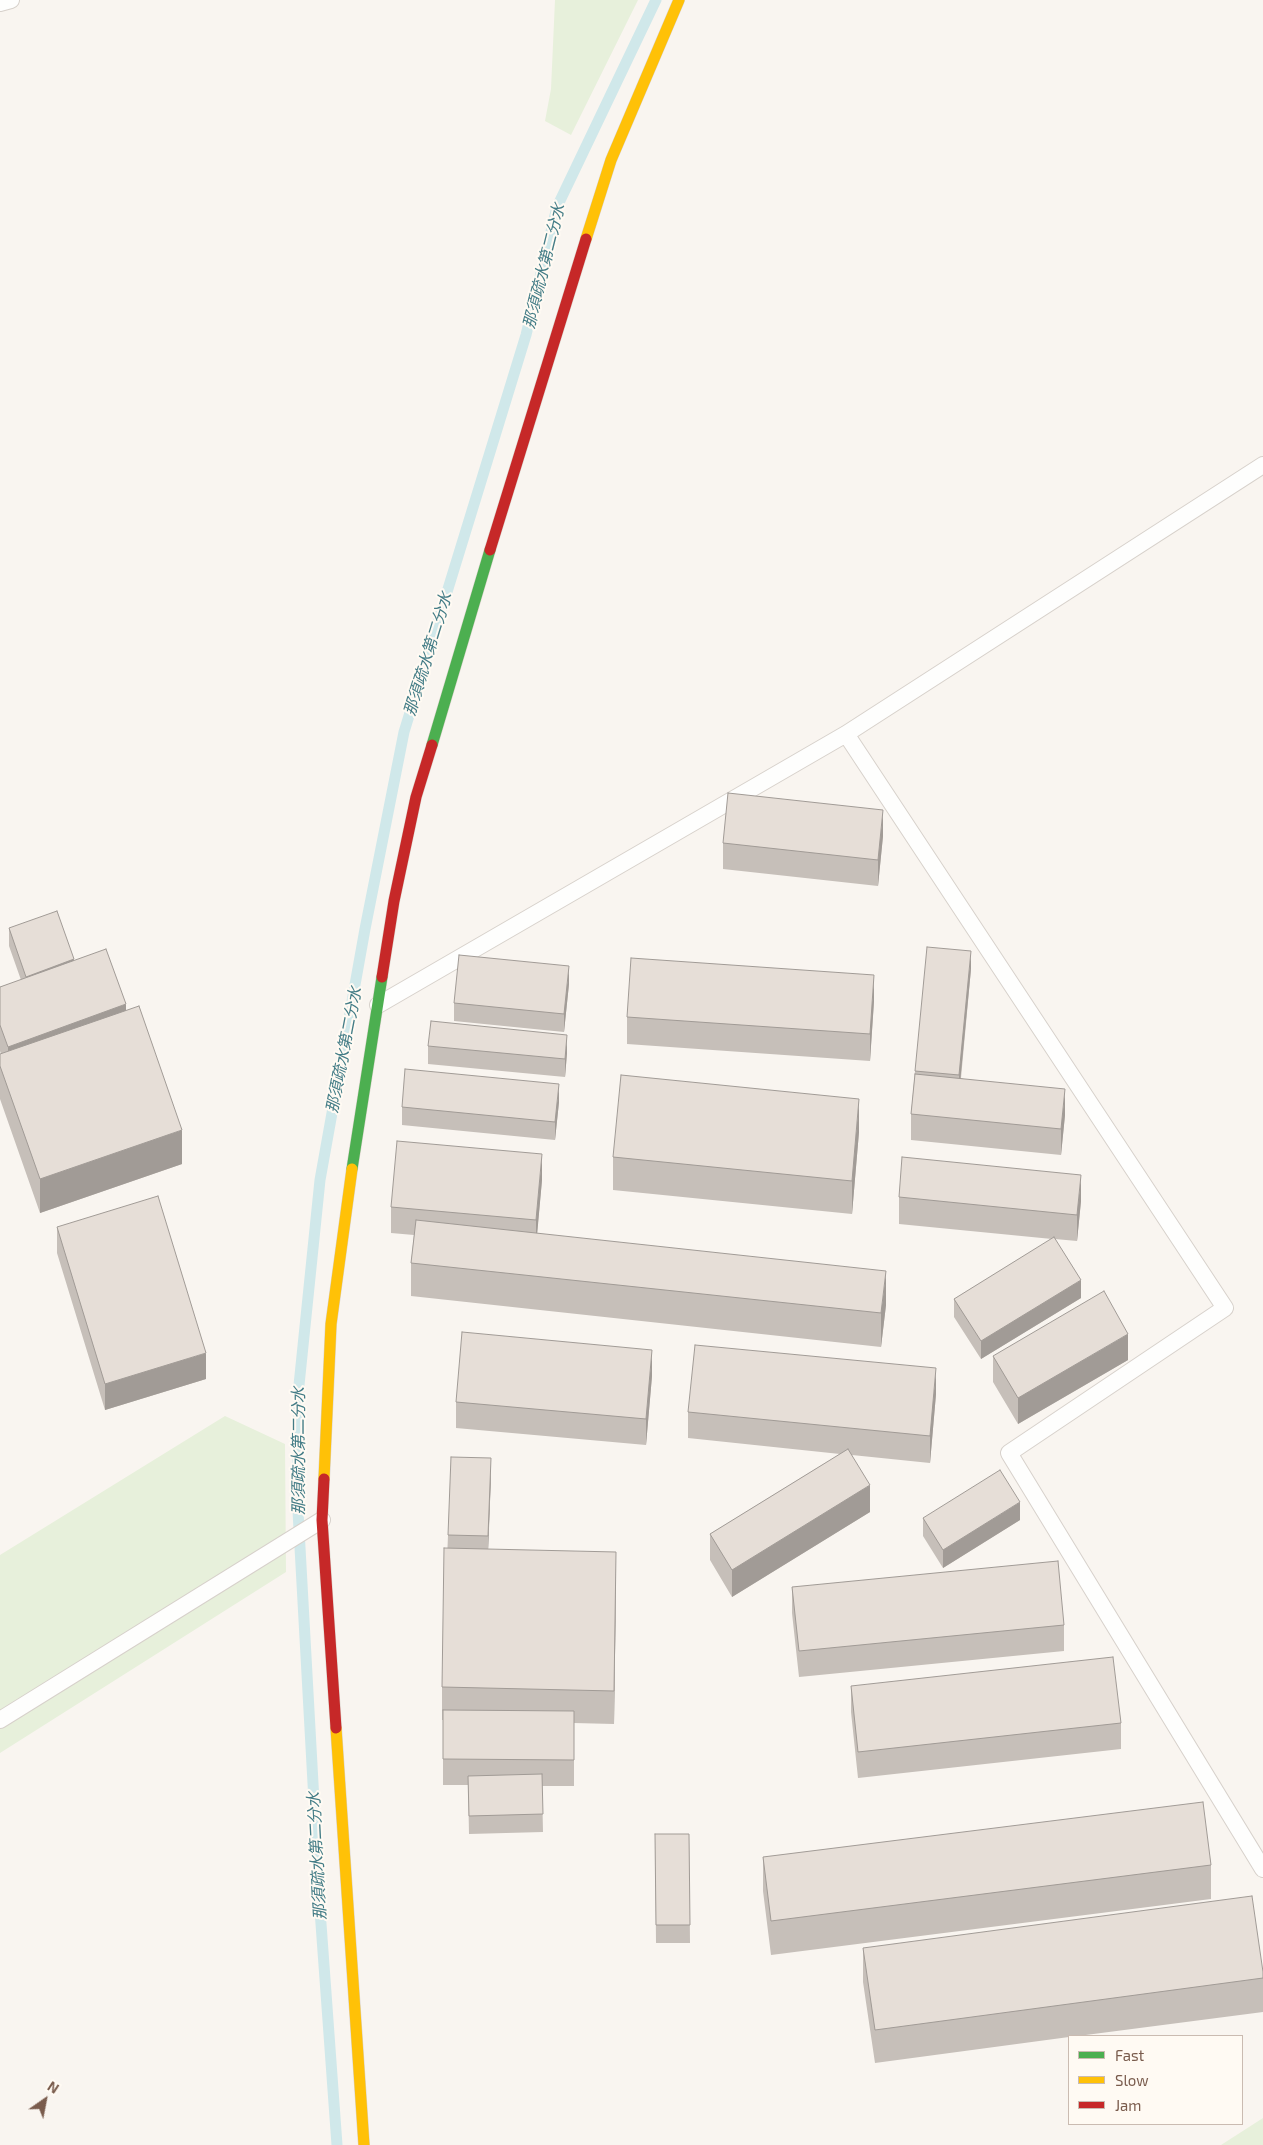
<!DOCTYPE html>
<meta charset="utf-8">
<style>
body{margin:0}
#map{position:relative;width:1263px;height:2145px;overflow:hidden;background:#f9f5f0;font-family:"Exo 2",sans-serif}
canvas{display:block}
.legend{position:absolute;left:1068px;top:2035px;width:175px;height:90px;box-sizing:border-box;background:#fffaf3;border:1px solid #cabbb1;margin:0;padding:6px 9px;list-style:none;font-size:15px;color:#7a5c4d}
.legend li{display:flex;align-items:center;gap:10px;height:25px}
.legend b{width:25px;border:1px solid #cabbb1}
.north{position:absolute;left:20px;top:2075px;width:50px;height:50px;-webkit-text-stroke:4px #fffaf3;paint-order:stroke;rotate:33deg;font-size:14px;font-weight:700;line-height:20px;text-align:center;color:#7a5c4d}
.north::after{content:'';display:block;margin:auto;width:18px;height:22px;background:#7a5c4d;clip-path:polygon(50% 0,100% 100%,50% 72%,0 100%)}
</style>
<div id="map">
<canvas width="1263" height="2145"></canvas>
<ul class="legend">
<li><b style="height:6px;background:#4caf50"></b>Fast</li>
<li><b style="height:6px;background:#ffc107"></b>Slow</li>
<li><b style="height:6px;background:#c62828"></b>Jam</li>
</ul>
<div class="north">N</div>
</div>
<script>
const c = document.querySelector('canvas').getContext('2d');
c.lineJoin = 'round';
function fill(path, color) { c.fillStyle = color; c.fill(path, 'evenodd'); }
const toPath = rows => new Path2D(rows.map(r => 'M' + r).join(''));
function trace(path, color, width, dash) { c.strokeStyle = color; c.lineWidth = width; c.lineCap = dash ? 'butt' : 'round'; c.setLineDash(dash || []); c.stroke(path); }
function write(font, color, halo, rows, align = 'center') {
  c.font = font + ' "Exo 2","Noto Sans JP",sans-serif'; c.lineWidth = 4; c.setLineDash([]); c.textBaseline = 'middle'; c.strokeStyle = halo; c.fillStyle = color; for (const [text, x, y, turn = 0] of rows) {
    c.save(); c.translate(x, y); c.rotate((+turn || 0) * Math.PI / 180); c.textAlign = isNaN(turn) ? turn : align; if (halo) c.strokeText(text, 0, 0); c.fillText(text, 0, 0); c.restore();
  }
}
fill(toPath([
 [555,0,638,0,571,135,545,121,551,89],
 [225,1416,285,1444,286,1572,0,1753,0,1555],
 [1263,2118,1263,2145,1221,2145]
]), '#e7f0db');
trace(toPath([
 [337,2145,320,1910,297,1493,299,1385,320,1180,365,929,404,732,526,335,557,207,656,0]
]), '#d0e8ea', 11);
const lane = toPath([
 [0,3,11,0],
 [846,734,1225,1308,1009,1453,1263,1869],
 [378,1005,846,734,1263,465],
 [0,1720,322,1520]
]);
const fast = toPath([
 [432,745,490,550],
 [352,1169,382,977]
]);
const slow = toPath([
 [586,239,611,160,679,0],
 [324,1479,331,1324,352,1169],
 [336,1728,364,2145]
]);
const jam = toPath([
 [490,550,586,239],
 [382,977,394,901,416,797,432,745],
 [324,1479,322,1520,336,1728]
]);
trace(lane, '#d7d1cb', 18);
trace(fast, '#d9d2cb', 12);
trace(slow, '#d9d2cb', 12);
trace(jam, '#d9d2cb', 12);
trace(lane, '#fefefd', 16);
trace(fast, '#4caf50', 11);
trace(slow, '#ffc107', 11);
trace(jam, '#c62828', 11);
fill(toPath([
 [883,836,878,886,723,869,723,843],
 [9,928,74,961,126,1011,182,1164,40,1213,0,1099,0,1054,1,1054,0,1051,0,987,21,980,9,946],
 [971,969,961,1078,1065,1115,1061,1155,911,1140,911,1114,915,1071],
 [569,984,564,1032,454,1021,454,1003],
 [874,1001,870,1061,627,1044,627,1017],
 [428,1046,567,1053,565,1077,428,1064],
 [559,1102,555,1140,402,1125,402,1107],
 [859,1132,852,1214,613,1190,613,1157],
 [542,1180,537,1233,886,1305,881,1347,411,1296,411,1263,414,1235,391,1233,391,1207],
 [899,1197,1081,1201,1077,1241,1055,1239,1081,1298,981,1359,954,1317,954,1299,1052,1239,899,1224],
 [57,1227,206,1379,105,1410,57,1253],
 [993,1356,1128,1360,1018,1424,993,1382],
 [652,1376,646,1445,456,1428,456,1402],
 [936,1394,930,1463,852,1455,870,1512,732,1597,710,1560,710,1534,840,1454,688,1438,688,1412],
 [491,1476,488,1549,616,1585,614,1724,574,1723,574,1786,542,1786,543,1832,469,1834,468,1785,443,1785,443,1720,442,1720,442,1687,448,1535],
 [923,1518,1020,1520,943,1568,923,1536],
 [792,1587,1064,1625,1064,1651,799,1677,792,1613],
 [851,1686,1121,1723,1121,1749,858,1778,851,1712],
 [655,1834,689,1834,690,1943,656,1943],
 [763,1857,1211,1865,1211,1899,771,1955,763,1891],
 [863,1948,1263,1978,1263,2012,1078,2036,1069,2036,1069,2037,875,2063,863,1982]
]), '#c6bfb9');
fill(toPath([
 [883,810,883,836,878,886,878,860],
 [971,951,971,969,959,1093,959,1075],
 [74,959,74,977,26,995,26,977],
 [569,966,569,984,564,1032,564,1014],
 [874,975,874,1001,870,1061,870,1034],
 [126,1004,126,1031,8,1073,8,1047],
 [567,1035,567,1053,565,1077,565,1059],
 [559,1084,559,1102,555,1140,555,1122],
 [1065,1089,1065,1115,1061,1155,1061,1129],
 [859,1099,859,1132,852,1214,852,1181],
 [182,1130,182,1164,40,1213,40,1179],
 [542,1154,542,1180,536,1247,536,1220],
 [1081,1175,1081,1201,1077,1241,1077,1215],
 [886,1271,886,1305,881,1347,881,1313],
 [1081,1280,1081,1298,981,1359,981,1341],
 [1128,1334,1128,1360,1018,1424,1018,1398],
 [652,1350,652,1376,646,1445,646,1419],
 [206,1353,206,1379,105,1410,105,1384],
 [936,1368,936,1394,930,1463,930,1436],
 [491,1458,491,1476,488,1554,488,1536],
 [870,1485,870,1512,732,1597,732,1570],
 [1020,1502,1020,1520,943,1568,943,1550],
 [616,1552,616,1585,614,1724,614,1691]
]), '#a19b96');
const building = toPath([
 [728,793,883,810,878,860,723,843,728,793],
 [57,911,74,959,26,977,9,928,57,911],
 [927,947,971,951,959,1075,915,1071,927,947],
 [106,949,126,1004,8,1047,0,1025,0,987,106,949],
 [459,955,569,966,564,1014,454,1003,459,955],
 [631,958,874,975,870,1034,627,1017,631,958],
 [139,1006,182,1130,40,1179,0,1066,0,1054,139,1006],
 [431,1021,567,1035,565,1059,428,1046,431,1021],
 [405,1069,559,1084,555,1122,402,1107,405,1069],
 [915,1074,1065,1089,1061,1129,911,1114,915,1074],
 [621,1075,859,1099,852,1181,613,1157,621,1075],
 [397,1141,542,1154,536,1220,391,1207,397,1141],
 [902,1157,1081,1175,1077,1215,899,1197,902,1157],
 [158,1196,206,1353,105,1384,57,1227,158,1196],
 [416,1220,886,1271,881,1313,411,1263,416,1220],
 [1054,1237,1081,1280,981,1341,954,1299,1054,1237],
 [1104,1291,1128,1334,1018,1398,993,1356,1104,1291],
 [462,1332,652,1350,646,1419,456,1402,462,1332],
 [695,1345,936,1368,930,1436,688,1412,695,1345],
 [848,1449,870,1485,732,1570,710,1534,848,1449],
 [451,1457,491,1458,488,1536,448,1535,451,1457],
 [1000,1470,1020,1502,943,1550,923,1518,1000,1470],
 [444,1548,616,1552,614,1691,442,1687,444,1548],
 [1058,1561,1064,1625,799,1651,792,1587,1058,1561],
 [1113,1657,1121,1723,858,1752,851,1686,1113,1657],
 [443,1710,574,1711,574,1760,443,1759,443,1710],
 [542,1774,543,1814,469,1816,468,1776,542,1774],
 [1203,1802,1211,1865,771,1921,763,1857,1203,1802],
 [655,1834,689,1834,690,1925,656,1925,655,1834],
 [1252,1896,1263,1972,1263,1978,875,2030,863,1948,1252,1896]
]);
fill(building, '#e6ded7');
trace(building, '#a19b96', 1);
write('italic 16px', '#437c86', '#fffaf3', [
 ["那須疏水第二分水",544,266,-76],
 ["那須疏水第二分水",428,654,-73],
 ["那須疏水第二分水",344,1050,-79],
 ["那須疏水第二分水",299,1451,-90],
 ["那須疏水第二分水",317,1856,-93]
]);
</script>
